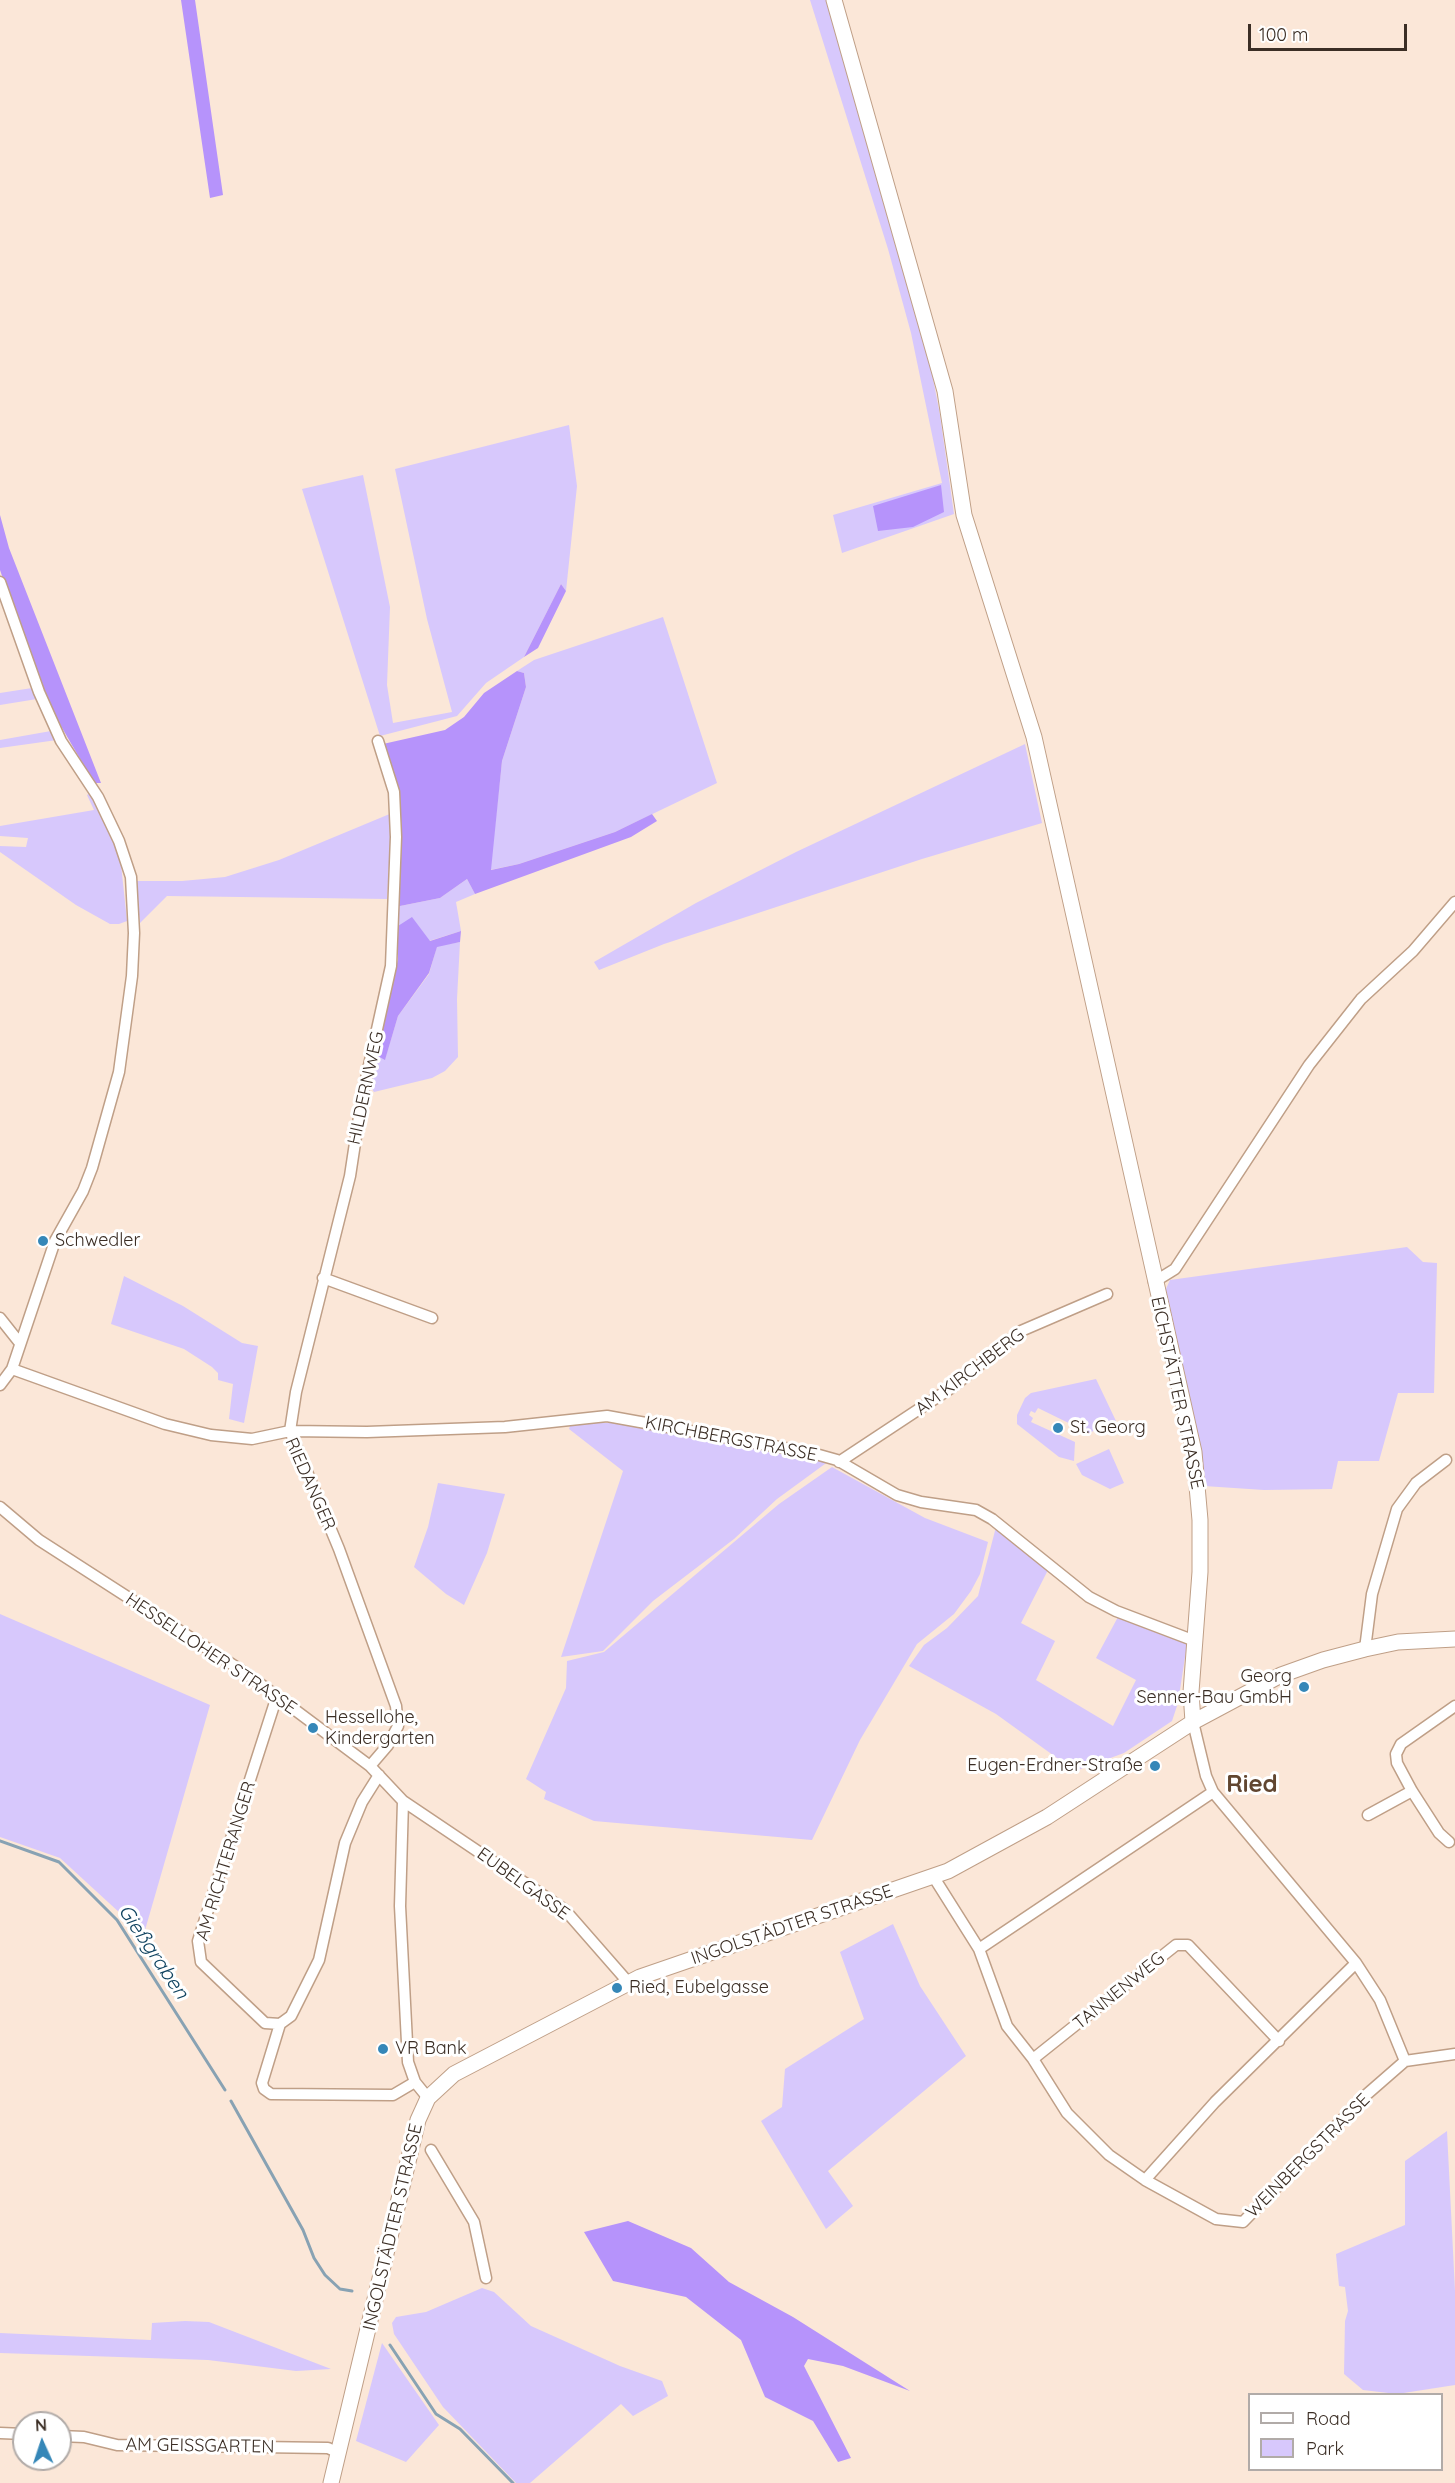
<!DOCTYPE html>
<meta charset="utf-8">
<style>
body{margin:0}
#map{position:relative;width:1455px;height:2483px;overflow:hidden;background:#fbe7d8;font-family:Quicksand,sans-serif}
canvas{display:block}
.legend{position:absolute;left:1248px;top:2393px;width:195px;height:78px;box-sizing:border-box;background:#fff;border:2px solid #b1aba8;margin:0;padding:8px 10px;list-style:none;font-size:18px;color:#3b2e25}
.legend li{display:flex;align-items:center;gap:12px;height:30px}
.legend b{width:30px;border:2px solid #b1aba8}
.north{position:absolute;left:12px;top:2411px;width:60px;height:60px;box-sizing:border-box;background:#fff;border:2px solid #b1aba8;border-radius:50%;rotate:357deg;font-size:16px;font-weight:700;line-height:24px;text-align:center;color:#3b2e25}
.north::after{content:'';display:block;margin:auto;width:21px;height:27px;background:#3587b8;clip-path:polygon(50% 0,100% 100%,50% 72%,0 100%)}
.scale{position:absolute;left:1248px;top:24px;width:159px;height:27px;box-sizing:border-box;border:3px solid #3b2e25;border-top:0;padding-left:8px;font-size:18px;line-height:21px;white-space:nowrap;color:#3b2e25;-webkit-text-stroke:4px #fff;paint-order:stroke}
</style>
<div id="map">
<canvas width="1455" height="2483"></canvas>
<ul class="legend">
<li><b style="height:8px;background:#fff"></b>Road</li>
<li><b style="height:16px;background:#d7c8fc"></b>Park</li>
</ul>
<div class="north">N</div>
<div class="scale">100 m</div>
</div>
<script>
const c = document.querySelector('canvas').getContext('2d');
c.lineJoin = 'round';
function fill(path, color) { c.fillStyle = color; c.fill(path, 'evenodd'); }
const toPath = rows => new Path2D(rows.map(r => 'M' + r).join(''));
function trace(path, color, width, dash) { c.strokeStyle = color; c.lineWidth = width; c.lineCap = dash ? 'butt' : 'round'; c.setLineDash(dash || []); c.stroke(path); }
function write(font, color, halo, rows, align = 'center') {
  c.font = font + ' Quicksand,sans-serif'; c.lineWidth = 6; c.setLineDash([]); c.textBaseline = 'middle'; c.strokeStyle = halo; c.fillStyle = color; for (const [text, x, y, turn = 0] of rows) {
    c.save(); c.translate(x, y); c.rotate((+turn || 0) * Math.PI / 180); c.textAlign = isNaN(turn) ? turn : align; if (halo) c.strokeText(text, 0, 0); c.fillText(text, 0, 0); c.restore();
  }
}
fill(toPath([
 [810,0,826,0,925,337,940,415,954,514,842,553,833,515,942,483,911,333,888,249],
 [569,425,577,486,566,591,561,584,524,657,486,683,457,716,380,736,302,489,363,475,390,607,387,685,393,723,452,712,427,619,395,469],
 [663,617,717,783,615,832,519,864,490,870,502,761,526,687,524,673,517,671,534,660],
 [32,688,37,699,0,705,0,693],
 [51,731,57,740,0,748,0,740],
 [1025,744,1042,823,922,859,664,944,599,970,594,962,696,903,796,852],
 [90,793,103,814,120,855,127,921,119,924,110,924,76,905,0,852,0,846,26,847,28,838,0,836,0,826,94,810,87,795],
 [392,813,387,899,167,896,140,923,135,881,182,881,225,877,279,860],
 [467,879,475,894,456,902,461,931,429,941,398,926,395,907,440,898],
 [460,942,457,999,458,1057,445,1071,432,1078,374,1092,368,1083,376,1055,385,1059,398,1016,429,974,437,946],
 [1407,1247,1423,1262,1437,1263,1434,1393,1398,1393,1379,1461,1338,1461,1332,1489,1264,1490,1204,1486,1199,1441,1184,1385,1165,1291,1170,1280],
 [124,1276,183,1306,242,1343,258,1346,244,1423,229,1419,233,1384,218,1380,218,1373,212,1367,184,1349,111,1324],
 [1096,1379,1116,1421,1089,1433,1038,1408,1035,1413,1031,1411,1029,1415,1033,1418,1031,1422,1075,1442,1074,1461,1059,1457,1017,1424,1017,1415,1025,1398,1031,1393],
 [571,1423,627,1423,829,1461,777,1499,734,1539,653,1601,603,1651,561,1657,623,1471,569,1429],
 [1109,1449,1124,1483,1110,1489,1082,1475,1076,1464],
 [832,1467,925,1518,988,1542,980,1574,971,1591,954,1614,917,1644,860,1740,812,1840,594,1821,544,1799,546,1792,526,1779,566,1688,567,1661,604,1652,779,1504],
 [438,1483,505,1494,487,1553,464,1605,446,1594,414,1567,428,1527],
 [996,1527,1048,1570,1021,1623,1055,1641,1036,1680,1113,1726,1136,1680,1096,1658,1119,1615,1187,1644,1178,1703,1172,1721,1124,1753,1075,1771,996,1714,909,1666,924,1645,947,1628,978,1596],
 [0,1614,210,1705,141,1944,121,1914,60,1858,0,1837],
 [893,1924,920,1986,966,2056,828,2171,853,2206,826,2229,761,2121,782,2107,785,2069,864,2019,840,1952],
 [1447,2131,1455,2291,1455,2385,1397,2394,1363,2390,1344,2374,1345,2321,1348,2311,1345,2287,1339,2286,1336,2254,1405,2225,1405,2161],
 [482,2288,494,2292,531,2326,620,2366,662,2381,668,2396,633,2416,621,2404,530,2483,516,2483,443,2407,394,2334,392,2323,396,2317,426,2312],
 [185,2321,209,2322,331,2369,296,2371,208,2360,0,2353,0,2333,151,2340,152,2323],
 [382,2343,439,2425,406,2462,356,2441]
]), '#d7c8fc');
fill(toPath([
 [181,0,195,0,223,195,210,198],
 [941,485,944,512,913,527,878,531,873,506],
 [0,515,9,548,101,783,94,783,54,714,16,617,0,570],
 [561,584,566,591,538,648,524,657],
 [517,671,524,673,526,687,502,761,491,870,519,864,615,832,652,814,657,821,631,837,475,894,467,879,440,898,395,907,401,835,383,744,445,730,464,717,484,693],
 [412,917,430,941,461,931,460,942,437,947,429,973,398,1016,385,1060,376,1055,398,959,398,926],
 [628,2221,691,2248,729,2282,793,2317,910,2391,843,2366,808,2359,804,2366,851,2458,838,2462,813,2421,765,2397,741,2340,686,2297,613,2281,584,2232]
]), '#b693fb');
trace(toPath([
 [0,1841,59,1862,117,1920,225,2090],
 [231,2101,303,2230,314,2258,325,2275,340,2289,352,2291],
 [390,2345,436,2414,460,2429,513,2483]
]), '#88a2b3', 3);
const street = toPath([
 [0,582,39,692,61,741,98,797,119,841,131,877,134,933,132,976,119,1072,92,1168,83,1191,55,1241,12,1369,0,1385],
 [323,1278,432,1318],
 [1154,1282,1175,1269,1309,1065,1361,999,1413,951,1455,902],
 [0,1318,19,1342],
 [12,1369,165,1424,211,1435,252,1439,290,1431,367,1432,505,1427,607,1416,812,1453,837,1460,897,1495,921,1502,976,1510,992,1519,1089,1597,1116,1611,1195,1641],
 [290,1431,296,1392,350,1176,362,1097,391,966,396,837,394,792,378,741],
 [290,1431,339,1549,396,1706,398,1726,388,1745,370,1766],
 [839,1462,954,1386,1021,1331,1107,1294],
 [0,1507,39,1540,247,1674,370,1766,403,1801,565,1910,628,1982],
 [1365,1649,1372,1594,1397,1509,1416,1483,1446,1460],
 [277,1696,198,1941,201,1962,265,2023,280,2024,291,2016,319,1960,345,1843,362,1802,379,1775],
 [1193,1722,1206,1776,1213,1792,1356,1963,1380,2000,1405,2061],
 [403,1801,400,1906,408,2062,415,2082,428,2098],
 [1368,1815,1412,1791],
 [1449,1842,1439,1833,1412,1791,1397,1763,1396,1754,1401,1744,1455,1706],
 [933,1876,979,1949,1007,2026,1033,2059,1067,2113,1109,2155,1145,2180,1216,2219,1243,2222,1366,2095,1405,2061],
 [979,1949,1213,1792],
 [280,2024,262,2083,264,2089,271,2094,393,2095,415,2082],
 [1033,2059,1176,1945,1188,1945,1279,2041],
 [1405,2061,1455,2054],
 [431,2150,474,2222,486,2278],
 [1145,2180,1215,2102,1356,1963],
 [0,2433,24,2434],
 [60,2436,84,2437,117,2445,328,2448,339,2453]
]);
const secondary = toPath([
 [834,0,945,391,964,515,1034,737,1194,1452,1200,1520,1200,1572,1191,1692,1193,1722],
 [331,2483,418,2120,428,2098,454,2074,640,1977,948,1871,1047,1817,1193,1722,1281,1675,1323,1660,1365,1649,1398,1642,1455,1639]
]);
trace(street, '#bf9f87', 13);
trace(secondary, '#bf9f87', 17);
trace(street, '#fff', 10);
trace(secondary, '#fff', 15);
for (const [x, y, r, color] of [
 [43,1241,6,"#3587b8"],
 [1058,1428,6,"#3587b8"],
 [1304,1687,6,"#3587b8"],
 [313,1728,6,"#3587b8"],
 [1155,1766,6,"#3587b8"],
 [617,1988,6,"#3587b8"],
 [383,2049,6,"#3587b8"]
]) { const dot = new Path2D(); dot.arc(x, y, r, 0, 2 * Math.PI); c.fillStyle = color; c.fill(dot); trace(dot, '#fff', 2); }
write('18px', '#3b2e25', '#fff', [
 ["HILDERNWEG",366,1088,-78],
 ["AM KIRCHBERG",970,1372,-37],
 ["EICHSTÄTTER STRASSE",1177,1393,78],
 ["KIRCHBERGSTRASSE",731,1439,11],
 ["RIEDANGER",310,1484,66],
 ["HESSELLOHER STRASSE",211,1654,34],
 ["AM RICHTERANGER",226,1861,-73],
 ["EUBELGASSE",523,1884,36],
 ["INGOLSTÄDTER STRASSE",792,1925,-19],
 ["TANNENWEG",1119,1991,-39],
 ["WEINBERGSTRASSE",1308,2156,-45],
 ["INGOLSTÄDTER STRASSE",393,2227,-77],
 ["AM GEISSGARTEN",200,2446,1]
]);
write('18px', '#3b2e25', '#fff', [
 ["Schwedler",55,1241],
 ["St. Georg",1070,1428],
 ["Georg",1292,1677,"right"],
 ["Senner-Bau GmbH",1292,1698,"right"],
 ["Hessellohe,",325,1718],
 ["Kindergarten",325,1739],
 ["Eugen-Erdner-Straße",1143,1766,"right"],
 ["Ried, Eubelgasse",629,1988],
 ["VR Bank",395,2049]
], 'left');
write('italic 20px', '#104360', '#fff', [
 ["Gießgraben",153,1952,56]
]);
write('bold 24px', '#614630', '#fff', [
 ["Ried",1252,1785]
]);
</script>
